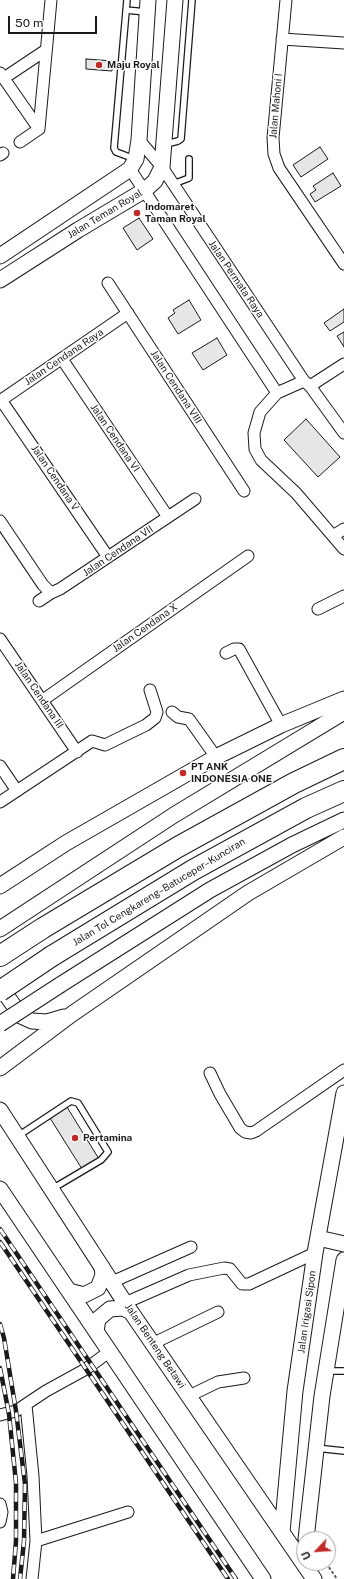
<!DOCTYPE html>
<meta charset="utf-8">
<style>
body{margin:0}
#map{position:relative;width:344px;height:1579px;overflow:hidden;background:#fff;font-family:"Public Sans",sans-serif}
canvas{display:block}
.north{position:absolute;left:296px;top:1531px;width:40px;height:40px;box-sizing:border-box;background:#fff;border:1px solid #a3a3a3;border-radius:50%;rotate:245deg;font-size:11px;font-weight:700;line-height:16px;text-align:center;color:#1a1a1a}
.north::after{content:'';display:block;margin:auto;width:14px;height:18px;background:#c62828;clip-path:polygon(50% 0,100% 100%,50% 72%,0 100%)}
.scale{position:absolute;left:8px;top:16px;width:89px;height:18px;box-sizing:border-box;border:2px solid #1a1a1a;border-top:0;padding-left:5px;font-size:12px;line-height:14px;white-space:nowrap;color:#1a1a1a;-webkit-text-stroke:3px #fff;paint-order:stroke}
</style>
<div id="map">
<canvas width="344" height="1579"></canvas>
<div class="north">U</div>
<div class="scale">50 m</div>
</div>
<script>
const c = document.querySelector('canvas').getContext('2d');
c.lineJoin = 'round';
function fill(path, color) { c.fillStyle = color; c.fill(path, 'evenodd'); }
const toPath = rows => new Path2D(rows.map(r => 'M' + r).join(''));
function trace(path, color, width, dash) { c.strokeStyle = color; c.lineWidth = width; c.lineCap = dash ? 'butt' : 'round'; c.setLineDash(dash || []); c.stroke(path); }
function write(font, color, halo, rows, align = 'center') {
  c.font = font + ' "Public Sans",sans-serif'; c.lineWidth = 3; c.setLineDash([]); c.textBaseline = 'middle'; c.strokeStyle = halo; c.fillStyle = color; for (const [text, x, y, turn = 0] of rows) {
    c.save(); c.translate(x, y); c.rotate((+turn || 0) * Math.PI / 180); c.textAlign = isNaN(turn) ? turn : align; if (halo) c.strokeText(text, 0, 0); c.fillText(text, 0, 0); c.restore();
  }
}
const building = toPath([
 [86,59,113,61,112,71,86,69,86,59],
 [320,147,328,159,301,177,293,165,320,147],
 [333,173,341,186,315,202,310,194,316,190,313,186,333,173],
 [139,218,153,239,137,250,123,228,139,218],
 [189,300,201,320,178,334,168,318,175,313,173,310,189,300],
 [344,309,344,322,330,331,324,323,344,309],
 [344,332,344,347,337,336,344,332],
 [217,338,227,355,203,370,192,353,217,338],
 [306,419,340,457,318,477,284,440,306,419],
 [67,1107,99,1159,82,1169,50,1118,67,1107]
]);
fill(building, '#e6e6e6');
trace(building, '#1a1a1a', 1);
const lane = toPath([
 [127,0,114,148,116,152,135,159],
 [126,10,146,12],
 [166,144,178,141,181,139,192,0],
 [173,184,189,178,189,159],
 [18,1136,71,1101,78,1103,108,1152,101,1160,52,1189],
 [326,1371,344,1371],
 [316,1448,344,1451]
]);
const street = toPath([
 [286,0,273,138,274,154,279,168,344,264],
 [282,39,344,43],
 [0,73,39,129],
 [4,78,46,50],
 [139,140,162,167,304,381,310,386,344,433],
 [20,142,39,129,51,0],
 [0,155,3,153],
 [130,169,277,393,304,381],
 [108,283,244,491],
 [62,359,168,517],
 [310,386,344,364],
 [277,393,260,412,254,433,255,449,261,460,296,493,344,549],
 [1,400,108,557],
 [0,401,128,313],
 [0,521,43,585,51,593],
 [333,536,344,529],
 [39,601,51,593,60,589,195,499],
 [318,609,344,596],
 [0,639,77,752],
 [226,653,234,649,239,649,281,725],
 [43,700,248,556],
 [172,712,178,717,189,719,216,757],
 [0,766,17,791],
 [0,802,92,741,105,745,146,725,155,718,157,712,150,690],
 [210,1073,220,1094,240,1128,245,1132,251,1133,256,1131,344,1070],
 [112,1282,191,1247],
 [125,1303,189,1275,224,1268,230,1269,242,1284,249,1284,315,1253],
 [154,1343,218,1312],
 [189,1396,218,1382,244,1378],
 [26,1405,33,1476,36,1541,32,1579],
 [0,1415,16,1411,46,1391,86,1369,110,1351],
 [0,1504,2,1512,0,1522],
 [36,1541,128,1512]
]);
const secondary = toPath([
 [0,256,130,169,136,159,139,140,148,0],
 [0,280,78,230,145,190,155,181,162,167,175,0],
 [0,886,66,843,216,757,281,725,344,699],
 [0,929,174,815,344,712],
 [60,985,210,890,292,845,344,820],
 [0,986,21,1016,32,1021,47,1022,64,1017],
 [0,1068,72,1014,248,893,344,837],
 [0,1110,131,1312,314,1579],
 [0,1189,263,1579],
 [318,1238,344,1244],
 [69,1291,84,1295,98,1288,103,1275,102,1267],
 [96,1331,98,1319,110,1309,123,1308,131,1312],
 [282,1532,295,1391,315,1253,344,1093],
 [306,1539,322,1396,344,1260]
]);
const highway = toPath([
 [0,956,43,928,178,847,294,783,344,759],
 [52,956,193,870,306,808,344,791]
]);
trace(lane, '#1a1a1a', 8);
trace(street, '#1a1a1a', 13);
trace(secondary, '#1a1a1a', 17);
trace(highway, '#1a1a1a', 22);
trace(toPath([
 [326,1563,337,1579]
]), '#5f5f5f', 2, [3, 2]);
trace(lane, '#fff', 5.5);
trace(street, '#fff', 11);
trace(secondary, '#fff', 15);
trace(highway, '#fff', 20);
const rail = toPath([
 [0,1229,236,1579],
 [0,1242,228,1579],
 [0,1324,4,1338,16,1411,25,1484,24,1541,20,1579],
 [0,1368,9,1414,16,1483,16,1541,13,1579]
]);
trace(rail, '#1a1a1a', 4.5);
trace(rail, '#fff', 3, [9]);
const secondaryBridge = toPath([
 [0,1024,60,985]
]);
const highwayBridge = toPath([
 [0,991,52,956]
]);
trace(secondaryBridge, '#1a1a1a', 17, []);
trace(highwayBridge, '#1a1a1a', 22, []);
trace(secondaryBridge, '#fff', 15);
trace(highwayBridge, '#fff', 20);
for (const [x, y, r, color] of [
 [99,65,4,"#c62828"],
 [137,213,4,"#c62828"],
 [183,773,4,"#c62828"],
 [75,1138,4,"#c62828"]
]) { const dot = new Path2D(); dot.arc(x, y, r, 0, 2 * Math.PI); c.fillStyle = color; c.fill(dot); trace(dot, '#fff', 1.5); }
write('bold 10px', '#1a1a1a', '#fff', [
 ["Maju Royal",107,65],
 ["Indomaret",145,207],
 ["Taman Royal",145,219],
 ["PT ANK",191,767],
 ["INDONESIA ONE",191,779],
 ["Pertamina",83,1138]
], 'left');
write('10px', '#1a1a1a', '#fff', [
 ["Jalan Mahoni I",276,106,-85],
 ["Jalan Teman Royal",105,214,-31],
 ["Jalan Permata Raya",236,279,56],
 ["Jalan Cendana Raya",64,357,-34],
 ["Jalan Cendana VIII",176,387,57],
 ["Jalan Cendana VI",115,438,56],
 ["Jalan Cendana V",55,478,56],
 ["Jalan Cendana VII",118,551,-34],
 ["Jalan Cendana X",145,628,-35],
 ["Jalan Cendana III",39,695,56],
 ["Jalan Tol Cengkareng–Batuceper–Kunciran",159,892,-31],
 ["Jalan Irigasi Sipon",307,1312,-82],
 ["Jalan Benteng Betawi",155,1346,56]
]);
</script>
